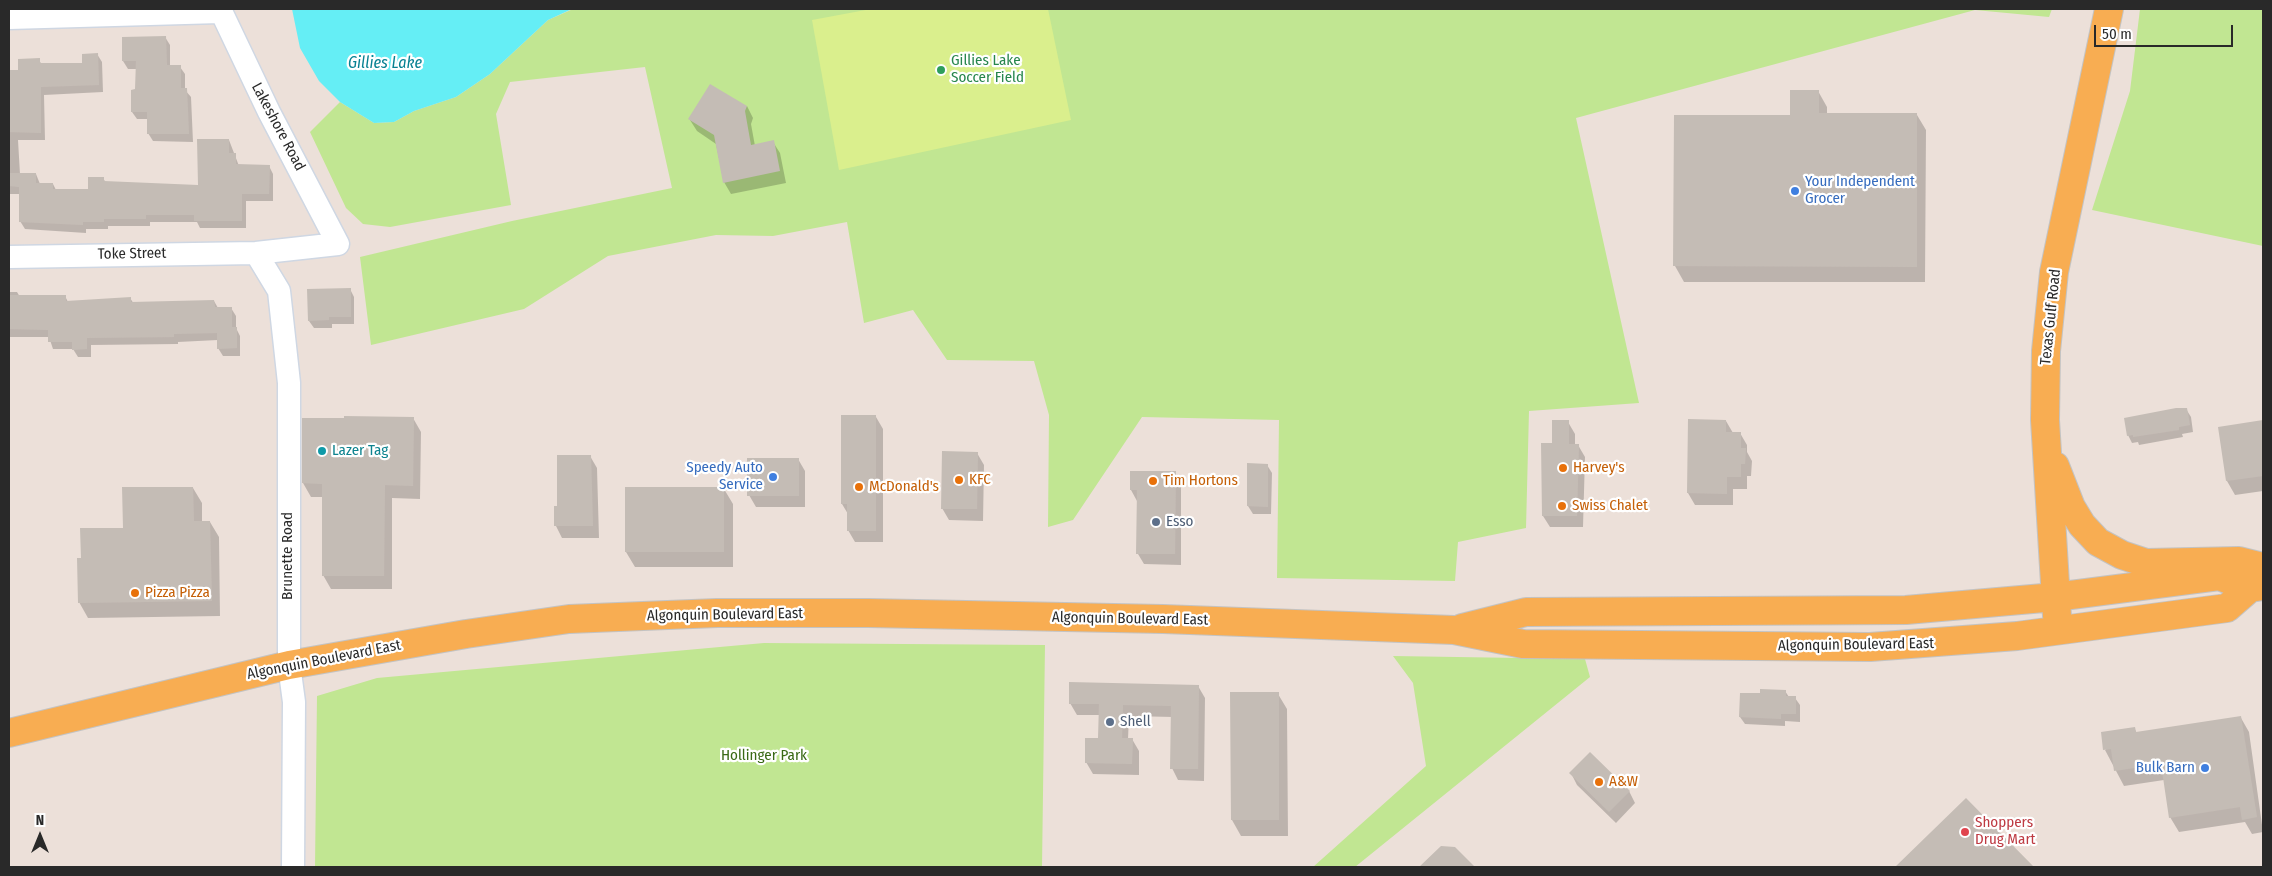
<!DOCTYPE html>
<style>
body{margin:0}
#map{position:relative;width:2272px;height:876px;overflow:hidden;background:#ece0d9;font-family:"Fira Sans Condensed",sans-serif}
canvas{display:block}
.frame{position:absolute;inset:0;border:10px solid #292929;pointer-events:none}
.north{position:absolute;left:15px;top:811px;width:50px;height:50px;-webkit-text-stroke:4px #fff;paint-order:stroke;rotate:0deg;font-size:14px;font-weight:700;line-height:20px;text-align:center;color:#292929}
.north::after{content:'';display:block;margin:auto;width:18px;height:22px;background:#292929;clip-path:polygon(50% 0,100% 100%,50% 72%,0 100%)}
.scale{position:absolute;left:2094px;top:25px;width:139px;height:22px;box-sizing:border-box;border:2px solid #292929;border-top:0;padding-left:6px;font-size:15px;line-height:18px;white-space:nowrap;color:#292929;-webkit-text-stroke:4px #fff;paint-order:stroke}
</style>
<div id="map">
<canvas width="2272" height="876"></canvas>
<div class="frame"></div>
<div class="north">N</div>
<div class="scale">50 m</div>
</div>
<script>
const c = document.querySelector('canvas').getContext('2d');
c.lineJoin = 'round';
function fill(path, color) { c.fillStyle = color; c.fill(path, 'evenodd'); }
const toPath = rows => new Path2D(rows.map(r => 'M' + r).join(''));
function trace(path, color, width, dash) { c.strokeStyle = color; c.lineWidth = width; c.lineCap = dash ? 'butt' : 'round'; c.setLineDash(dash || []); c.stroke(path); }
function write(font, color, halo, rows, align = 'center') {
  c.font = font + ' "Fira Sans Condensed",sans-serif'; c.lineWidth = 4.5; c.setLineDash([]); c.textBaseline = 'middle'; c.strokeStyle = halo; c.fillStyle = color; for (const [text, x, y, turn = 0] of rows) {
    c.save(); c.translate(x, y); c.rotate((+turn || 0) * Math.PI / 180); c.textAlign = isNaN(turn) ? turn : align; if (halo) c.strokeText(text, 0, 0); c.fillText(text, 0, 0); c.restore();
  }
}
fill(toPath([
 [573,9,2052,9,2049,17,1975,10,1576,118,1639,403,1529,411,1526,528,1458,542,1455,581,1277,578,1279,420,1142,417,1073,520,1048,527,1049,415,1034,361,947,360,913,310,864,323,847,222,773,236,716,235,608,256,524,309,371,345,360,257,512,221,672,188,645,67,510,82,496,114,511,205,390,227,363,224,346,208,310,132,340,102,374,123,394,122,414,111,456,97,490,74,548,20],
 [2140,9,2263,9,2263,246,2092,210,2130,91],
 [764,643,1045,645,1042,867,315,867,317,696,377,678],
 [1393,656,1585,659,1590,677,1355,867,1313,867,1426,766,1413,683]
]), '#c1e692');
fill(toPath([
 [871,9,1048,9,1071,120,839,170,812,20]
]), '#daef8d');
fill(toPath([
 [292,9,572,9,548,20,490,74,456,97,414,111,394,122,374,123,340,102,319,81,300,48]
]), '#65eef5');
fill(toPath([
 [165,37,170,45,170,67,180,67,185,74,185,90,191,97,193,142,153,141,148,133,149,119,137,119,132,112,136,91,137,69,128,69,123,61,123,38],
 [97,54,102,62,103,92,44,95,45,140,18,140,20,174,36,174,40,184,53,184,56,190,89,190,103,178,106,183,199,187,229,140,239,166,269,166,273,174,273,201,246,201,246,228,200,228,197,222,150,222,150,226,108,226,108,229,86,229,86,233,25,229,20,221,20,194,9,194,9,72,20,72,39,60,42,65,83,65],
 [1818,91,1827,107,1827,114,1917,115,1926,130,1925,282,1684,282,1675,266,1792,117],
 [747,106,753,118,751,124,755,146,773,142,780,153,786,183,731,194,724,182,716,144,697,131,690,120],
 [350,289,354,297,354,324,332,324,332,328,314,328,309,321],
 [9,292,17,292,20,297,65,296,68,302,130,298,134,304,214,301,218,308,231,308,236,316,236,328,240,336,240,356,223,356,218,348,218,340,178,342,178,344,91,345,91,357,78,357,73,349,53,349,49,337,9,337],
 [2186,409,2191,417,2193,432,2182,434,2183,437,2139,445,2138,442,2132,443,2128,435],
 [876,417,883,429,883,542,855,542,848,530,848,514,842,504],
 [413,418,421,432,420,499,392,498,392,589,331,589,323,575,324,497,311,497,303,483,303,419],
 [1726,421,1733,433,1740,433,1747,445,1747,452,1752,461,1751,476,1747,476,1747,489,1733,489,1733,505,1695,505,1688,493],
 [2263,421,2263,491,2235,495,2227,481,2219,428],
 [1568,422,1575,434,1575,445,1578,445,1585,457,1583,527,1550,527,1543,516,1554,445],
 [977,453,984,465,983,521,949,520,942,508],
 [590,456,597,468,599,538,562,538,556,526,556,507,559,507],
 [798,459,805,471,805,507,756,507,749,495],
 [1267,465,1272,473,1271,514,1253,514,1248,506],
 [1175,473,1181,483,1181,565,1144,564,1138,554,1137,501,1131,490],
 [193,488,202,503,202,522,210,522,219,537,220,616,88,618,79,602,82,559,124,529],
 [724,489,733,504,733,567,635,567,626,552],
 [1198,686,1205,698,1204,781,1178,780,1172,768,1173,717,1129,716,1128,739,1132,739,1139,751,1139,775,1093,774,1086,762,1099,739,1100,715,1077,715,1070,703],
 [1785,691,1789,697,1795,698,1800,705,1800,722,1785,721,1785,726,1745,724,1740,717,1761,695],
 [1278,694,1287,709,1288,836,1241,836,1232,820],
 [2241,718,2249,732,2263,832,2252,834,2245,822,2179,832,2170,817,2164,780,2124,786,2105,750,2134,728,2137,733],
 [1571,773,1629,791,1635,803,1616,823,1577,785],
 [1966,800,2032,867,1896,867],
 [1441,847,1455,849,1473,867,1421,867]
]), '#0003');
fill(toPath([
 [166,36,167,65,181,65,181,88,187,88,189,134,147,134,147,112,131,112,131,90,135,89,136,61,122,61,122,37],
 [98,53,99,85,41,87,41,133,9,132,9,70,18,70,18,59,40,58,40,63,82,63,82,54],
 [710,84,747,106,745,111,751,145,774,140,780,171,723,183,714,135,688,119],
 [1790,90,1819,90,1819,113,1917,113,1917,267,1673,266,1674,115,1790,115],
 [197,139,229,139,229,153,236,153,236,164,270,165,269,194,242,194,242,221,194,221,194,215,146,215,146,219,104,219,104,222,83,222,83,225,19,222,19,187,9,186,9,173,36,173,36,183,53,183,53,189,88,189,88,177,104,177,104,181,198,185],
 [351,288,351,317,329,317,329,320,308,321,307,289],
 [9,295,66,295,66,301,131,297,131,302,214,300,215,307,232,307,232,327,237,327,237,348,217,349,217,333,174,334,174,337,87,338,87,349,72,350,72,342,48,342,48,330,9,329],
 [2176,408,2187,408,2190,425,2179,427,2179,430,2133,437,2133,435,2127,436,2124,418],
 [841,415,876,415,876,531,847,531,847,504,841,504],
 [344,416,414,417,413,486,385,485,384,576,322,576,322,484,302,483,302,418,344,418],
 [1688,419,1726,420,1726,432,1741,432,1741,448,1746,448,1745,464,1741,464,1741,477,1727,477,1727,494,1687,493],
 [1552,420,1569,420,1569,444,1579,444,1577,516,1542,516,1541,443,1552,443],
 [2263,420,2263,476,2226,481,2218,427],
 [942,451,978,452,977,509,941,509],
 [557,455,591,455,593,526,554,526,554,506,557,506],
 [747,458,799,458,799,496,747,496],
 [1247,463,1268,464,1268,507,1247,506],
 [1130,471,1176,471,1175,554,1136,554,1137,490,1130,490],
 [122,487,193,487,194,521,210,521,212,601,78,603,77,558,81,558,80,528,123,528],
 [625,487,724,487,724,552,625,552],
 [1069,682,1199,685,1198,769,1170,769,1171,706,1123,705,1122,738,1133,738,1132,764,1085,763,1085,738,1098,738,1099,704,1069,704],
 [1760,689,1786,690,1786,696,1796,696,1796,714,1781,714,1781,719,1739,717,1740,693,1760,693],
 [1230,692,1279,692,1279,820,1231,820],
 [2241,716,2257,817,2242,820,2240,807,2169,818,2161,764,2114,771,2111,749,2103,750,2101,732,2135,727,2136,732],
 [1590,752,1630,791,1609,812,1569,773],
 [1966,798,2034,867,1895,867],
 [1441,846,1455,847,1475,867,1419,867]
]), '#c4bcb5');
const minor = toPath([
 [9,18,220,12],
 [256,253,279,291,289,383,289,665,294,702,293,867],
 [9,257,256,253,338,244,269,112,220,9]
]);
const major = toPath([
 [2055,466,2071,507,2082,525,2098,542,2122,555,2146,563,2239,561,2263,567],
 [2057,616,2045,420,2046,351,2054,272,2109,9],
 [1462,628,1526,612,1906,610,2055,597,2219,576,2250,588,2263,586],
 [9,733,289,665,466,634,569,619,717,613,868,613,1163,619,1454,630,1523,644,1870,647,2017,636,2227,608,2250,588]
]);
trace(minor, '#cfd7e3', 25);
trace(major, '#c3c3c3', 30);
trace(minor, '#fff', 22);
trace(major, '#f8ad52', 28);
for (const [x, y, r, color] of [
 [941,70,5,"#2e9e5b"],
 [1795,191,5,"#3f7fe0"],
 [322,451,5,"#0f9aa8"],
 [1563,468,5,"#e8710a"],
 [773,477,5,"#3f7fe0"],
 [959,480,5,"#e8710a"],
 [1153,481,5,"#e8710a"],
 [859,487,5,"#e8710a"],
 [1562,506,5,"#e8710a"],
 [1156,522,5,"#5c6f8a"],
 [135,593,5,"#e8710a"],
 [1110,722,5,"#5c6f8a"],
 [2205,768,5,"#3f7fe0"],
 [1599,782,5,"#e8710a"],
 [1965,832,5,"#e0444e"]
]) { const dot = new Path2D(); dot.arc(x, y, r, 0, 2 * Math.PI); c.fillStyle = color; c.fill(dot); trace(dot, '#fff', 2); }
write('15px', '#27864d', '#fff', [
 ["Gillies Lake",951,61],
 ["Soccer Field",951,78]
], 'left');
write('15px', '#292929', '#fff', [
 ["Lakeshore Road",278,127,62],
 ["Toke Street",132,254,-1],
 ["Texas Gulf Road",2051,317,-84],
 ["Brunette Road",288,556,-90],
 ["Algonquin Boulevard East",725,615,-1],
 ["Algonquin Boulevard East",1130,619,1],
 ["Algonquin Boulevard East",1856,645,-1],
 ["Algonquin Boulevard East",324,660,-11]
]);
write('15px', '#366cbe', '#fff', [
 ["Your Independent",1805,182,"left"],
 ["Grocer",1805,199,"left"],
 ["Speedy Auto",763,468],
 ["Service",763,485],
 ["Bulk Barn",2195,768]
], 'right');
write('15px', '#0d838f', '#fff', [
 ["Lazer Tag",332,451]
], 'left');
write('15px', '#c56008', '#fff', [
 ["Harvey's",1573,468],
 ["KFC",969,480],
 ["Tim Hortons",1163,481],
 ["McDonald's",869,487],
 ["Swiss Chalet",1572,506],
 ["Pizza Pizza",145,593],
 ["A&W",1609,782]
], 'left');
write('15px', '#4e5e75', '#fff', [
 ["Esso",1166,522],
 ["Shell",1120,722]
], 'left');
write('15px', '#396915', '#fff', [
 ["Hollinger Park",764,756]
]);
write('15px', '#be3a42', '#fff', [
 ["Shoppers",1975,823],
 ["Drug Mart",1975,840]
], 'left');
write('italic 16px', '#078192', '#fff', [
 ["Gillies Lake",385,64]
]);
</script>
